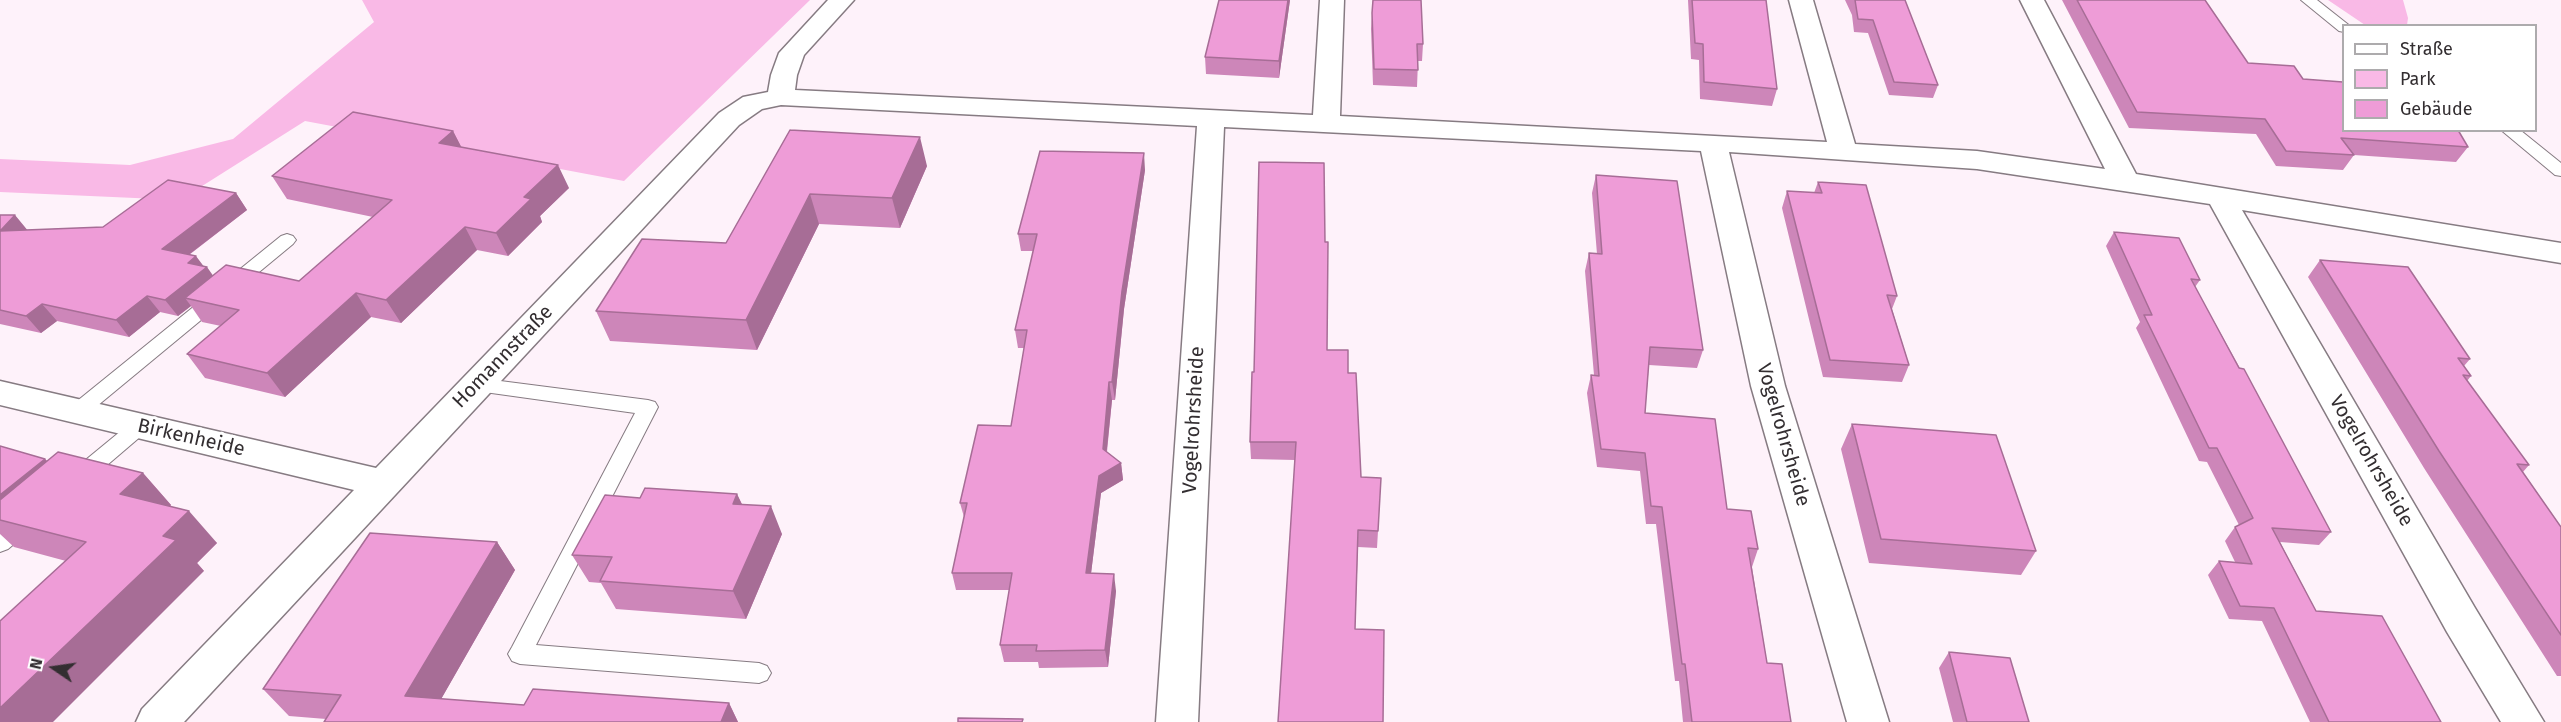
<!DOCTYPE html>
<meta charset="utf-8">
<style>
body{margin:0}
#map{position:relative;width:2561px;height:722px;overflow:hidden;background:#fef2fa;font-family:"Fira Sans",sans-serif}
canvas{display:block}
.legend{position:absolute;left:2342px;top:24px;width:195px;height:108px;box-sizing:border-box;background:#fff;border:2px solid #adabad;margin:0;padding:8px 10px;list-style:none;font-size:18px;color:#332e31}
.legend li{display:flex;align-items:center;gap:12px;height:30px}
.legend b{width:30px;border:2px solid #adabad}
.north{position:absolute;left:24px;top:638px;width:60px;height:60px;-webkit-text-stroke:4px #fff;paint-order:stroke;rotate:283deg;font-size:16px;font-weight:700;line-height:24px;text-align:center;color:#332e31}
.north::after{content:'';display:block;margin:auto;width:21px;height:27px;background:#332e31;clip-path:polygon(50% 0,100% 100%,50% 72%,0 100%)}
</style>
<div id="map">
<canvas width="2561" height="722"></canvas>
<ul class="legend">
<li><b style="height:8px;background:#fff"></b>Straße</li>
<li><b style="height:16px;background:#f9b9e6"></b>Park</li>
<li><b style="height:16px;background:#ee9cd7"></b>Gebäude</li>
</ul>
<div class="north">N</div>
</div>
<script>
const c = document.querySelector('canvas').getContext('2d');
c.lineJoin = 'round';
function fill(path, color) { c.fillStyle = color; c.fill(path, 'evenodd'); }
const toPath = rows => new Path2D(rows.map(r => 'M' + r).join(''));
function trace(path, color, width, dash) { c.strokeStyle = color; c.lineWidth = width; c.lineCap = dash ? 'butt' : 'round'; c.setLineDash(dash || []); c.stroke(path); }
function write(font, color, halo, rows, align = 'center') {
  c.font = font + ' "Fira Sans",sans-serif'; c.lineWidth = 6; c.setLineDash([]); c.textBaseline = 'middle'; c.strokeStyle = halo; c.fillStyle = color; for (const [text, x, y, turn = 0] of rows) {
    c.save(); c.translate(x, y); c.rotate((+turn || 0) * Math.PI / 180); c.textAlign = isNaN(turn) ? turn : align; if (halo) c.strokeText(text, 0, 0); c.fillText(text, 0, 0); c.restore();
  }
}
fill(toPath([
 [362,0,810,0,624,181,305,121,180,200,0,192,0,159,130,165,233,139,374,22],
 [2328,0,2403,0,2408,18,2407,25,2365,25]
]), '#f9b9e6');
const service = toPath([
 [2301,0,2317,0,2350,26,2344,26,2344,32,2339,31,2301,0],
 [2501,130,2520,130,2561,163,2561,176,2555,175,2501,130],
 [287,234,293,236,296,240,293,244,85,416,78,418,71,416,68,411,71,406,281,236,287,234],
 [477,378,648,400,655,402,658,407,536,645,759,663,767,666,771,673,767,680,759,683,520,664,512,661,508,654,512,647,635,413,470,390,467,385,470,380,477,378],
 [140,418,147,421,150,426,147,431,85,484,78,486,71,484,67,478,71,472,133,421,140,418],
 [25,513,33,516,36,522,33,528,8,549,0,552,0,530,17,516,25,513]
]);
const minor = toPath([
 [828,0,854,0,804,55,797,75,795,90,1313,115,1320,0,1344,0,1340,116,1827,142,1789,0,1813,0,1855,144,1977,151,2105,169,2020,0,2044,0,2136,174,2561,243,2561,263,2242,210,2475,608,2544,722,2501,722,2447,632,2210,204,1977,169,1729,152,1785,386,1889,722,1847,722,1751,386,1701,151,1224,127,1198,722,1156,722,1197,126,781,105,762,109,739,125,184,722,136,722,142,709,354,490,0,405,0,381,376,468,719,113,743,97,768,92,771,75,779,53,828,0]
]);
trace(service, '#867b82', 2);
trace(minor, '#867b82', 3);
fill(service, '#fff');
fill(minor, '#fff');
fill(toPath([
 [1290,0,1279,78,1206,74,1205,57],
 [1373,0,1423,44,1422,61,1418,61,1417,87,1373,85,1371,29],
 [1688,0,1766,0,1777,89,1772,106,1700,99,1699,60,1691,59],
 [1845,0,1905,0,1938,85,1933,98,1889,95,1868,33,1854,32,1852,15],
 [2062,0,2205,0,2248,63,2303,79,2468,147,2456,162,2354,155,2343,170,2276,166,2256,134,2129,128],
 [790,130,927,166,900,228,819,224,757,350,610,341,596,311,726,243],
 [453,131,461,147,569,188,540,216,542,222,508,256,477,250,401,323,371,317,285,397,205,378,187,354,221,326,202,322,191,306,178,316,160,312,129,337,57,321,41,333,0,324,0,215,27,230,103,227,236,193,247,210,189,255,203,266,213,276,299,281,373,217,287,199,272,176],
 [1145,170,1124,309,1115,400,1112,400,1107,452,1121,463,1123,480,1101,493,1091,573,1116,591,1108,667,1039,668,1038,662,1004,662,1000,645,1009,590,956,590,952,573,964,517,960,503,1011,426,1024,348,1018,348,1015,330,1033,251,1021,251,1018,234],
 [1596,175,1703,350,1697,368,1649,365,1645,413,1727,509,1758,549,1752,567,1767,663,1791,722,1683,722,1679,681,1675,681,1656,524,1646,524,1640,471,1597,467,1587,393,1591,375,1594,375,1585,271,1589,253,1597,254,1592,193],
 [1818,182,1897,296,1892,309,1909,365,1902,382,1823,377,1782,208,1787,191,1814,193],
 [2114,232,2200,280,2195,287,2331,532,2319,545,2280,542,2316,611,2441,722,2310,722,2262,621,2229,619,2208,575,2219,561,2235,562,2225,541,2235,527,2239,525,2207,462,2199,461,2136,328,2140,322,2106,246],
 [2320,260,2470,359,2464,366,2471,376,2467,381,2529,465,2523,472,2561,527,2561,676,2557,676,2424,468,2308,277],
 [1327,350,1348,373,1361,477,1378,531,1377,548,1358,547,1355,629,1295,460,1251,459,1250,442,1254,372],
 [1852,424,2036,551,2021,575,1869,563,1841,449],
 [0,446,45,459,47,461,143,473,171,505,170,507,217,543,197,563,204,571,66,561,14,547,0,534],
 [737,494,742,504,782,534,746,619,616,609,601,583,589,582,572,555,640,498],
 [497,542,515,570,441,699,524,705,729,703,738,722,324,722,326,719,289,716,263,689],
 [1949,652,2029,722,1953,722,1939,668]
]), '#cd86b9');
fill(toPath([
 [1288,0,1290,0,1279,78,1279,61],
 [453,131,465,154,439,143],
 [920,137,927,166,900,228,892,198],
 [1144,153,1145,170,1124,309,1115,400,1112,382,1122,291],
 [558,165,569,188,540,216,542,222,508,256,496,233,524,197],
 [236,193,247,210,174,266,162,249],
 [810,194,819,224,757,350,746,320],
 [15,215,29,232,0,231],
 [465,227,477,250,401,323,386,300],
 [196,256,205,268,207,267,219,284,185,298,191,306,178,316,165,300,188,263],
 [356,293,371,317,285,397,267,373],
 [147,296,160,312,129,337,116,320],
 [42,304,57,321,41,333,26,316],
 [1109,382,1112,400,1105,467,1103,449],
 [45,459,62,476,0,520,0,495],
 [1121,463,1123,480,1101,493,1089,590,1086,573,1099,476],
 [143,473,171,505,149,526,120,494],
 [737,494,750,522,733,504],
 [771,506,782,534,746,619,733,591],
 [189,511,217,543,197,563,204,571,53,722,0,722,0,708,163,536],
 [497,542,515,570,428,722,405,696],
 [1114,574,1116,591,1108,667,1105,650],
 [729,703,738,722,721,722]
]), '#a76d96');
const building = toPath([
 [1219,0,1288,0,1279,61,1205,57,1219,0],
 [1373,0,1421,0,1423,44,1417,44,1418,70,1374,69,1372,13,1373,0],
 [1692,0,1766,0,1777,89,1704,82,1703,44,1695,43,1692,0],
 [1855,0,1905,0,1938,85,1894,82,1873,20,1858,19,1855,0],
 [2077,0,2205,0,2248,63,2294,66,2303,79,2343,82,2343,130,2458,130,2468,147,2341,138,2354,155,2286,151,2265,119,2137,112,2077,0],
 [353,112,453,131,439,143,558,165,524,197,531,199,496,233,465,227,386,300,356,293,267,373,187,354,239,310,185,298,226,265,299,281,392,200,272,176,353,112],
 [790,130,920,137,892,198,810,194,746,320,596,311,642,239,726,243,790,130],
 [1040,151,1144,153,1122,291,1112,382,1109,382,1103,449,1121,463,1099,476,1086,573,1114,574,1105,650,1036,651,1037,645,1000,645,1012,573,952,573,967,503,960,503,978,425,1011,426,1027,330,1015,330,1037,234,1018,234,1040,151],
 [1259,162,1324,163,1325,242,1328,242,1327,350,1348,350,1348,373,1356,373,1361,477,1381,478,1378,531,1358,530,1355,629,1384,630,1383,722,1278,722,1296,442,1250,442,1252,372,1254,372,1259,162],
 [1596,175,1677,181,1703,350,1650,347,1645,413,1715,419,1727,509,1751,511,1758,549,1748,548,1767,663,1782,664,1791,722,1692,722,1685,664,1682,664,1662,507,1651,506,1645,453,1601,449,1591,375,1599,376,1589,253,1602,254,1596,175],
 [168,180,236,193,162,249,196,256,188,263,207,267,165,300,147,296,116,320,42,304,26,316,0,310,0,231,103,227,168,180],
 [1818,182,1866,185,1897,296,1887,295,1909,365,1830,360,1787,191,1822,193,1818,182],
 [0,215,15,215,0,231,0,215],
 [2114,232,2179,238,2200,280,2191,279,2239,368,2244,369,2331,532,2272,528,2316,611,2382,616,2441,722,2329,722,2274,608,2240,606,2219,561,2252,564,2235,527,2253,518,2217,448,2209,448,2144,315,2152,315,2114,232],
 [2320,260,2408,267,2470,359,2458,358,2471,376,2463,375,2529,465,2517,464,2561,527,2561,635,2439,451,2320,260],
 [1852,424,1996,435,2036,551,1881,539,1852,424],
 [0,446,45,459,0,495,0,446],
 [58,452,143,473,120,494,189,511,163,536,176,540,0,708,0,621,86,542,0,520,0,500,58,452],
 [645,488,737,494,733,504,771,506,733,591,600,581,612,557,572,555,605,495,640,498,645,488],
 [370,533,497,542,405,696,524,705,533,689,729,703,721,722,324,722,341,695,263,689,370,533],
 [1949,652,2010,658,2029,722,1967,722,1949,652],
 [958,718,1023,719,1022,722,958,722,958,718]
]);
fill(building, '#ee9cd7');
trace(building, '#a76d96', 1.5);
write('20px', '#332e31', '#fff', [
 ["Homannstraße",503,357,-46],
 ["Vogelrohrsheide",1194,420,-87],
 ["Vogelrohrsheide",1783,435,74],
 ["Birkenheide",191,438,13],
 ["Vogelrohrsheide",2371,461,60]
]);
</script>
